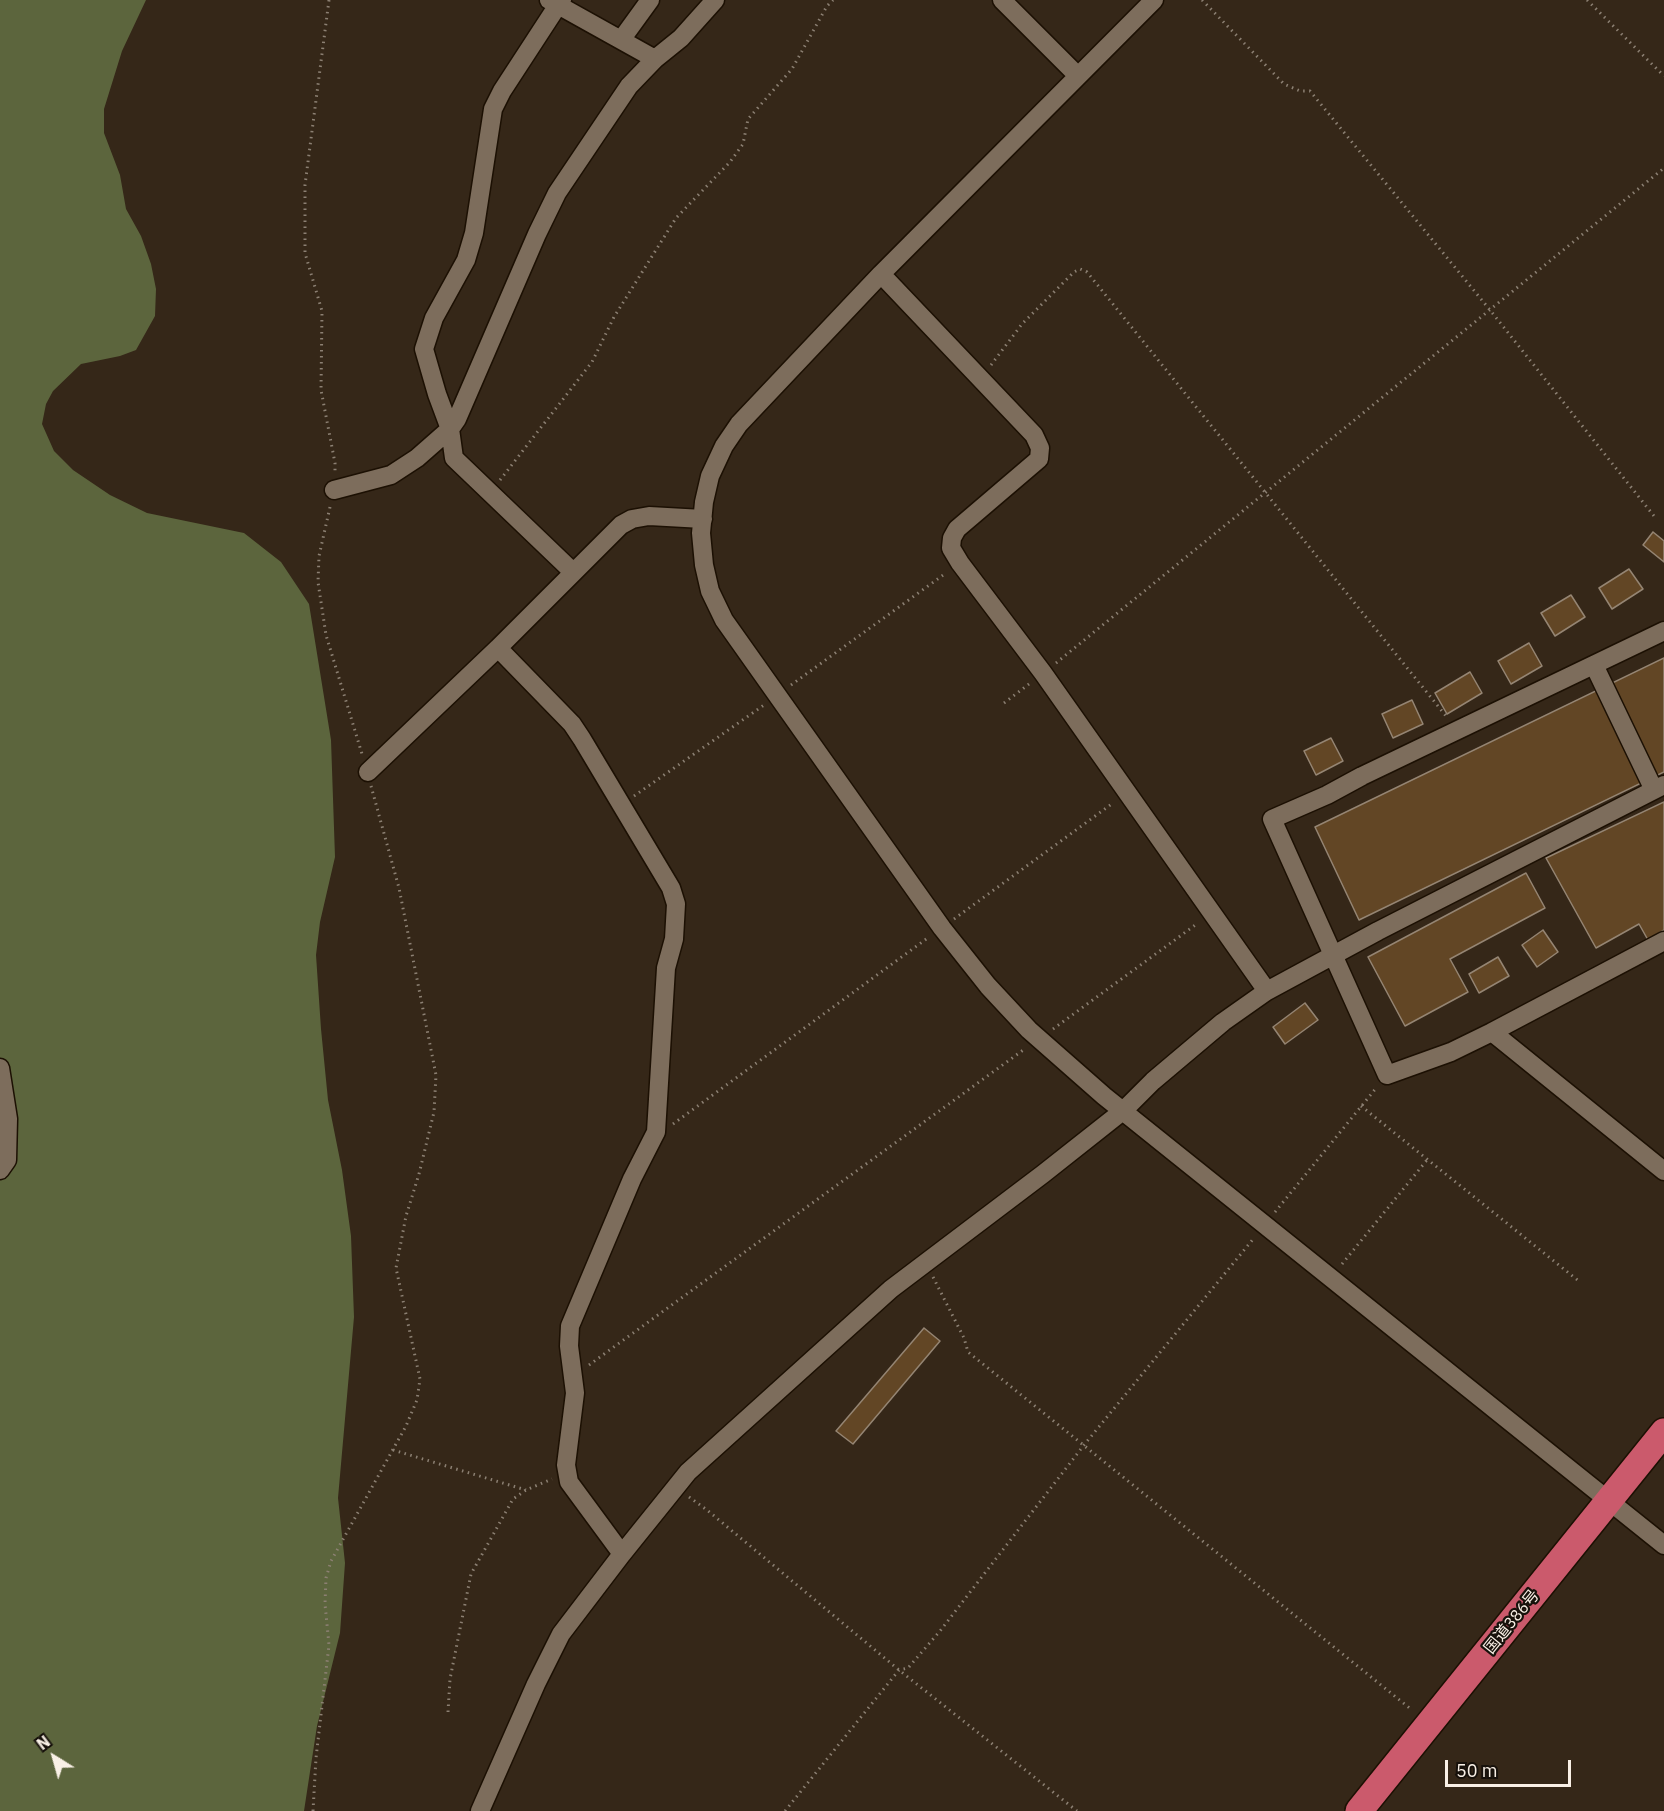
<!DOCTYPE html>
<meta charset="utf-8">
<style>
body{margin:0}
#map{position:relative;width:1664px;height:1811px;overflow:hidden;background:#352718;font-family:"IBM Plex Sans",sans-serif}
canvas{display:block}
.north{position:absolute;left:24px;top:1727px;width:60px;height:60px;-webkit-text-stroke:4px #17110b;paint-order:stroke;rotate:323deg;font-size:16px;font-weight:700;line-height:24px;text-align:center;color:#f9f0e6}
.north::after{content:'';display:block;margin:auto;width:21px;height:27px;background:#f9f0e6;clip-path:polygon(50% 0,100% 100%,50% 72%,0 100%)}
.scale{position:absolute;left:1445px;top:1760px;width:126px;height:27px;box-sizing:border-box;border:3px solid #f9f0e6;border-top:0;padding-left:8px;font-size:18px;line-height:21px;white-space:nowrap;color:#f9f0e6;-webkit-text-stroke:4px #17110b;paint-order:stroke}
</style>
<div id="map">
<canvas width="1664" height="1811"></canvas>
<div class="north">N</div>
<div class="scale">50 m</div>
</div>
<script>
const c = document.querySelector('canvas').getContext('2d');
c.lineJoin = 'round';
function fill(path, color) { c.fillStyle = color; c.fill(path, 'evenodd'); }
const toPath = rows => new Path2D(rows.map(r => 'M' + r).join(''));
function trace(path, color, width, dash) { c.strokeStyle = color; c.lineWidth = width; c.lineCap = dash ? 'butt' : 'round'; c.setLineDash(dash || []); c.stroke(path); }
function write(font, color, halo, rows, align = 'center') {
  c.font = font + ' "IBM Plex Sans","Noto Sans JP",sans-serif'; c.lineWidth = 4.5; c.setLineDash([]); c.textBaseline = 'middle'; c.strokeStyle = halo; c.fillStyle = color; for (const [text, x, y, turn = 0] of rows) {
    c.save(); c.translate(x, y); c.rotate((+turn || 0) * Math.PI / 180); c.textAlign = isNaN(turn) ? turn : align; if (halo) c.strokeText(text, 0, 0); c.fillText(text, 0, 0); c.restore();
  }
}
fill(toPath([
 [0,0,146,0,122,51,104,109,104,133,120,175,126,209,141,236,151,264,156,289,155,316,136,350,120,356,81,364,53,391,46,404,42,424,54,451,73,470,110,495,147,513,244,533,281,562,309,604,331,740,335,857,320,922,316,955,321,1029,328,1100,342,1170,351,1236,354,1317,338,1498,345,1563,340,1633,317,1726,304,1811,0,1811]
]), '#5c653d');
const building = toPath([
 [1653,532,1664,541,1664,562,1643,545,1653,532],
 [1629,569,1643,589,1612,609,1599,588,1629,569],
 [1571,595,1585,617,1555,636,1541,613,1571,595],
 [1529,643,1542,666,1511,684,1498,661,1529,643],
 [1664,658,1664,772,1359,920,1315,827,1664,658],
 [1470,672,1482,693,1447,714,1435,693,1470,672],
 [1412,700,1423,724,1393,738,1382,714,1412,700],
 [1331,738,1343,761,1316,775,1304,751,1331,738],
 [1664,802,1664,930,1648,940,1639,924,1596,948,1546,858,1664,802],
 [1526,873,1545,908,1450,959,1468,992,1405,1026,1368,957,1526,873],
 [1543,930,1558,952,1537,967,1522,945,1543,930],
 [1498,957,1509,976,1479,993,1469,974,1498,957],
 [1305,1003,1318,1020,1285,1044,1273,1027,1305,1003],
 [924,1328,940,1341,853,1444,836,1431,924,1328]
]);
fill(building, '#624625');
trace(building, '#958573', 1.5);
const minor = toPath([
 [549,0,558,5,502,91,493,109,474,233,466,260,434,318,424,349,437,394,450,429,454,458,573,572],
 [562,0,558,5,655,59],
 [1002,0,1078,76],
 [1154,0,881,274,739,424,724,446,710,476,704,502,701,533,704,565,710,591,724,620,942,928,988,986,1029,1030,1104,1096,1664,1545],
 [621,40,650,0],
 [881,274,1034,435,1040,448,1039,459,957,529,952,538,951,548,960,563,1043,673,1267,991],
 [334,490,391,475,417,458,450,429,457,419,537,234,557,193,629,86,655,59,681,38,715,0],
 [1664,631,1362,776,1327,795,1272,819,1387,1075,1451,1052,1492,1032,1664,941],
 [498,648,572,724,582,739,671,888,676,904,674,939,666,968,656,1132,632,1179,570,1326,569,1346,575,1393,566,1465,569,1482,622,1554],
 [1594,665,1654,790],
 [368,772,498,648,621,525,632,519,649,516,703,519],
 [1492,1032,1664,1171],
 [0,1068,8,1119,7,1160,0,1170],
 [480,1811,536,1684,561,1634,622,1554,688,1472,891,1289,1043,1174,1124,1110,1153,1081,1223,1022,1267,991,1378,931,1664,785]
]);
const highway = toPath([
 [1359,1811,1664,1432]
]);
trace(minor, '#1c1003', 21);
trace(highway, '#1c1003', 30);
trace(toPath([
 [329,0,305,185,305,253,322,311,321,390,335,463,335,474],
 [1202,0,1284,84,1300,91,1310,91,1490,310,1654,516],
 [1587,0,1664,76],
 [991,365,1022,324,1074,272,1080,269,1087,272,1446,716],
 [500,480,592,362,614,317,676,218,730,162,743,144,748,119,792,69,827,6,833,0],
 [330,507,319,556,318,582,326,635,362,754],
 [1056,663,1664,168],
 [791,685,946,573],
 [1004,703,1029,684],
 [634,796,764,705],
 [954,919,1113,803],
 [1053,1029,1198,923],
 [1361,1106,1580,1282],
 [673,1124,929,937],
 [1275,1212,1377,1087],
 [1342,1264,1427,1160],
 [933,1277,964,1338,968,1352,1412,1710],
 [589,1365,1026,1048],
 [393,1450,526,1490],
 [689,1497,707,1510,899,1670,1077,1811],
 [448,1712,450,1679,471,1574,513,1499,526,1490,552,1479],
 [313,1811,316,1758,329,1645,325,1604,326,1578,331,1561,406,1426,417,1400,420,1379,396,1268,406,1216,419,1174,434,1112,436,1075,399,888,371,786],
 [785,1811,899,1670,908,1668,940,1631,1084,1445,1254,1238]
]), '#8c8073', 3, [1.5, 4.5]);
trace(minor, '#7d6d5c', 18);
trace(highway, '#cb5a6c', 27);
write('16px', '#f9f0e6', '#17110b', [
 ["国道386号",1512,1622,-51]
]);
</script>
